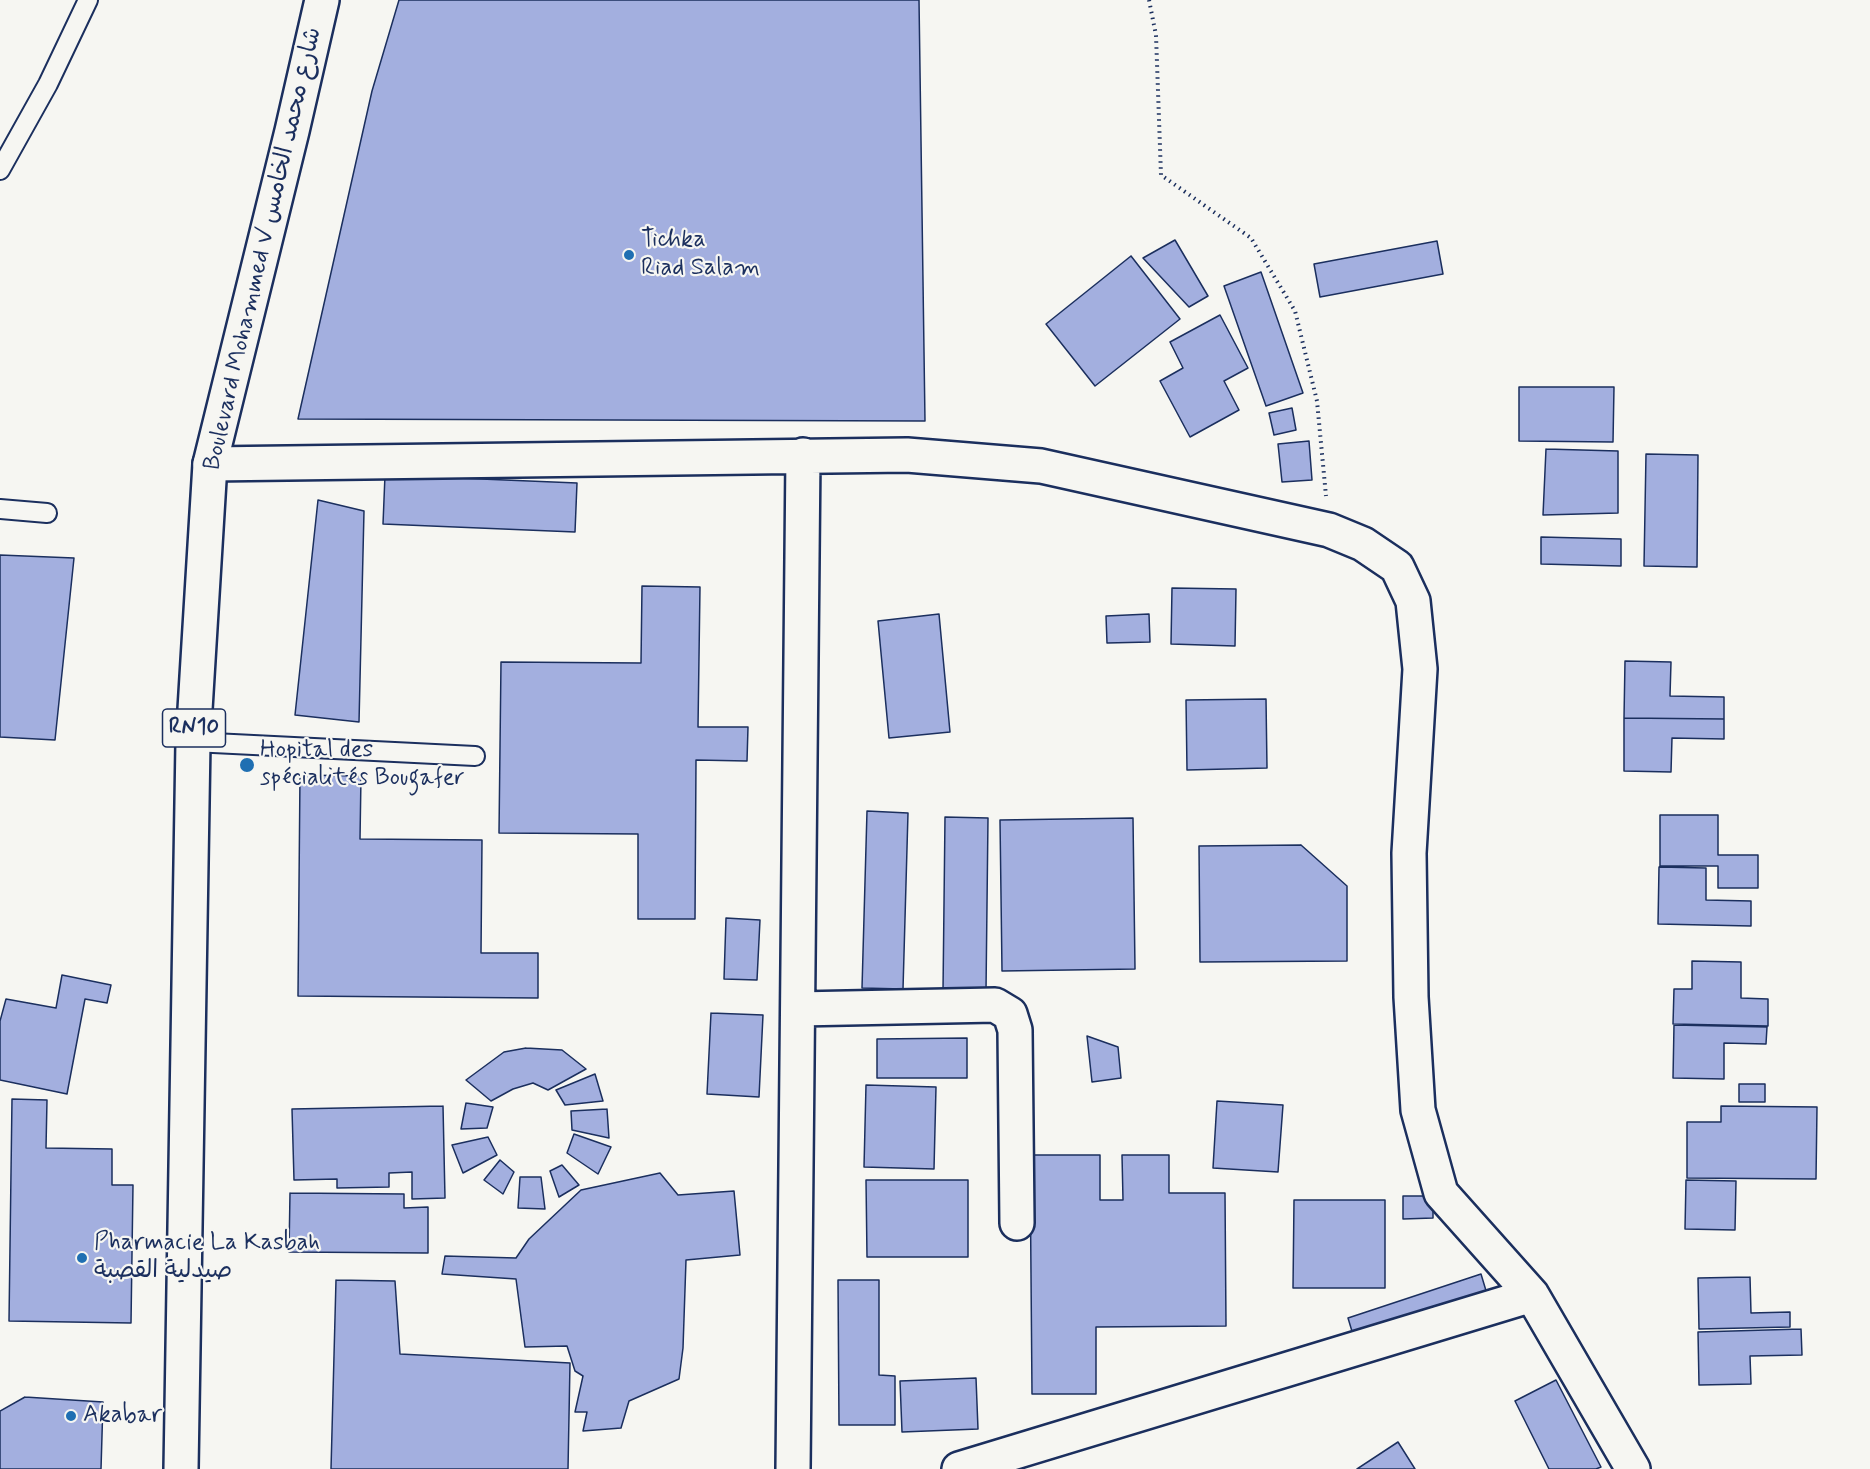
<!DOCTYPE html>
<meta charset="utf-8">
<style>
body{margin:0}
canvas{display:block;background:#f6f6f2}
</style>
<canvas width="1870" height="1469"></canvas>
<script>
const c = document.querySelector('canvas').getContext('2d');
c.lineJoin = 'round';
function fill(path, color) { c.fillStyle = color; c.fill(path, 'evenodd'); }
const toPath = rows => new Path2D(rows.map(r => 'M' + r).join(''));
function trace(path, color, width, dash) { c.strokeStyle = color; c.lineWidth = width; c.lineCap = dash ? 'butt' : 'round'; c.setLineDash(dash || []); c.stroke(path); }
function write(font, color, halo, rows, align = 'center') {
  c.font = font + ' Mynerve,"Playpen Sans Arabic",sans-serif'; c.lineWidth = 4.5; c.setLineDash([]); c.textBaseline = 'middle'; c.strokeStyle = halo; c.fillStyle = color; for (const [text, x, y, turn = 0] of rows) {
    c.save(); c.translate(x, y); c.rotate((+turn || 0) * Math.PI / 180); c.textAlign = isNaN(turn) ? turn : align; if (halo) c.strokeText(text, 0, 0); c.fillText(text, 0, 0); c.restore();
  }
}
const building = toPath([
 [399,0,919,0,925,421,298,419,372,91,399,0],
 [1175,240,1208,296,1189,307,1143,258,1175,240],
 [1437,241,1443,274,1320,297,1314,264,1437,241],
 [1131,256,1180,319,1095,386,1046,324,1131,256],
 [1261,272,1303,393,1266,406,1224,286,1261,272],
 [1220,315,1248,368,1224,381,1239,410,1190,437,1160,381,1183,368,1170,342,1220,315],
 [1519,387,1614,387,1613,442,1519,441,1519,387],
 [1292,408,1296,430,1274,435,1269,413,1292,408],
 [1309,441,1312,480,1282,482,1278,444,1309,441],
 [1546,449,1618,451,1618,513,1543,515,1546,449],
 [1646,454,1698,455,1697,567,1644,566,1646,454],
 [385,475,577,483,575,532,383,524,385,475],
 [318,500,364,511,359,722,295,715,318,500],
 [1541,537,1621,539,1621,566,1541,564,1541,537],
 [0,555,74,558,55,740,0,737,0,555],
 [642,586,700,587,698,727,748,727,747,761,696,760,695,919,638,919,638,834,499,833,501,662,641,663,642,586],
 [1172,588,1236,589,1235,646,1171,644,1172,588],
 [939,614,950,732,889,738,878,621,939,614],
 [1149,614,1150,642,1107,643,1106,616,1149,614],
 [1625,661,1671,662,1670,696,1724,697,1724,719,1624,718,1625,661],
 [1266,699,1267,768,1187,770,1186,700,1266,699],
 [1624,718,1724,719,1724,739,1672,738,1671,772,1624,771,1624,718],
 [300,775,361,776,360,839,482,840,481,953,538,953,538,998,298,996,300,775],
 [867,811,908,813,903,989,862,988,867,811],
 [1660,815,1718,815,1718,855,1758,855,1758,888,1718,888,1718,866,1660,866,1660,815],
 [945,817,988,818,986,991,943,991,945,817],
 [1133,818,1135,969,1002,971,1000,820,1133,818],
 [1301,845,1347,886,1347,961,1200,962,1199,846,1301,845],
 [1659,867,1706,868,1706,900,1751,901,1751,926,1658,924,1659,867],
 [726,918,760,920,757,980,724,979,726,918],
 [1692,961,1741,962,1741,998,1768,999,1768,1026,1673,1024,1674,989,1692,989,1692,961],
 [62,975,111,985,107,1003,85,999,67,1094,0,1080,0,1021,6,999,56,1008,62,975],
 [711,1013,763,1015,759,1097,707,1094,711,1013],
 [1674,1025,1767,1027,1766,1044,1724,1043,1724,1079,1673,1078,1674,1025],
 [1087,1036,1118,1047,1121,1078,1092,1082,1087,1036],
 [967,1038,967,1078,877,1078,877,1039,967,1038],
 [526,1048,562,1050,586,1069,548,1090,533,1083,513,1089,491,1101,466,1080,504,1052,526,1048],
 [595,1074,603,1101,565,1105,556,1090,595,1074],
 [1739,1084,1765,1084,1765,1102,1739,1102,1739,1084],
 [866,1085,936,1087,934,1169,864,1167,866,1085],
 [12,1099,47,1100,46,1148,112,1149,112,1185,133,1185,131,1323,9,1321,12,1099],
 [1217,1101,1283,1105,1278,1172,1213,1168,1217,1101],
 [466,1103,493,1107,487,1128,461,1129,466,1103],
 [443,1106,445,1198,412,1199,412,1172,389,1173,389,1187,337,1188,337,1179,294,1180,292,1109,443,1106],
 [1721,1106,1817,1107,1816,1179,1687,1178,1687,1122,1721,1122,1721,1106],
 [607,1109,609,1138,572,1130,571,1111,607,1109],
 [574,1134,611,1147,598,1174,567,1153,574,1134],
 [488,1137,497,1155,463,1173,452,1145,488,1137],
 [1030,1155,1100,1155,1100,1200,1123,1200,1122,1155,1169,1155,1169,1193,1225,1193,1226,1326,1096,1327,1096,1394,1032,1394,1030,1155],
 [500,1160,514,1172,503,1194,484,1180,500,1160],
 [562,1165,579,1185,559,1197,550,1171,562,1165],
 [660,1173,678,1195,734,1191,740,1255,686,1260,683,1348,679,1379,629,1401,621,1428,583,1431,587,1412,575,1412,583,1376,575,1371,567,1346,525,1347,516,1279,442,1274,445,1256,516,1258,529,1239,581,1190,660,1173],
 [520,1177,541,1177,545,1209,518,1208,520,1177],
 [866,1180,968,1180,968,1257,867,1257,866,1180],
 [1686,1180,1736,1181,1735,1230,1685,1229,1686,1180],
 [290,1193,404,1194,404,1208,428,1207,428,1253,289,1252,290,1193],
 [1403,1196,1433,1196,1433,1218,1403,1219,1403,1196],
 [1294,1200,1385,1200,1385,1288,1293,1288,1294,1200],
 [1481,1274,1487,1294,1354,1338,1348,1318,1481,1274],
 [1750,1277,1751,1313,1790,1312,1790,1327,1699,1329,1698,1278,1750,1277],
 [336,1280,395,1281,400,1354,570,1363,568,1469,331,1469,336,1280],
 [838,1280,879,1280,879,1375,895,1376,895,1425,839,1425,838,1280],
 [1801,1329,1802,1355,1750,1356,1751,1384,1699,1385,1698,1332,1801,1329],
 [976,1378,978,1429,902,1432,900,1381,976,1378],
 [1556,1380,1601,1467,1596,1469,1549,1469,1515,1401,1556,1380],
 [25,1397,103,1402,101,1469,0,1469,0,1411,25,1397],
 [1398,1442,1415,1469,1357,1469,1398,1442]
]);
fill(building, '#a3afdf');
trace(building, '#1b2f5e', 1.5);
const service = toPath([
 [0,170,48,84,88,0],
 [0,509,47,513],
 [193,742,475,756]
]);
const minor = toPath([
 [210,464,907,455,1041,466,1329,530,1363,544,1397,567,1413,601,1420,669,1409,853,1411,997,1418,1110,1441,1193,1532,1295,1633,1469],
 [798,1009,995,1005,1010,1014,1015,1030,1017,1223],
 [793,1469,803,455],
 [959,1469,1532,1295]
]);
const primary = toPath([
 [181,1469,193,742,210,464,292,131,322,0]
]);
trace(service, '#1b2f5e', 22);
trace(minor, '#1b2f5e', 38);
trace(primary, '#1b2f5e', 38);
trace(toPath([
 [1149,0,1156,35,1161,175,1251,238,1295,311,1317,401,1326,496]
]), '#1b2f5e', 4, [1.5, 4.5]);
trace(service, '#f6f6f2', 18);
trace(minor, '#f6f6f2', 33);
trace(primary, '#f6f6f2', 33);
for (const [x, y, r, color] of [
 [629,255,6,"#1f6fb2"],
 [247,765,8,"#1f6fb2"],
 [82,1258,6,"#1f6fb2"],
 [71,1416,6,"#1f6fb2"]
]) { const dot = new Path2D(); dot.arc(x, y, r, 0, 2 * Math.PI); c.fillStyle = color; c.fill(dot); trace(dot, '#f6f6f2', 2); }
for (const [x, y, w] of [
 [194,728,63]
]) { const box = new Path2D(); box.roundRect(x - w / 2, y - 19, w, 38, 4.5); c.fillStyle = '#f6f6f2'; c.fill(box); trace(box, '#1b2f5e', 1.5); }
write('bold 22px', '#1b2f5e', null, [
 ["RN10",194,728]
]);
write('24px', '#1b2f5e', '#f6f6f2', [
 ["Tichka",641,241],
 ["Riad Salam",641,269],
 ["Hopital des",260,751],
 ["spécialités Bougafer",260,779],
 ["Pharmacie La Kasbah",94,1244],
 ["صيدلية القصبة",94,1272],
 ["Akabar",83,1416]
], 'left');
write('24px', '#1b2f5e', '#f6f6f2', [
 ["Boulevard Mohammed V شارع محمد الخامس",264,249,-77]
]);
</script>
